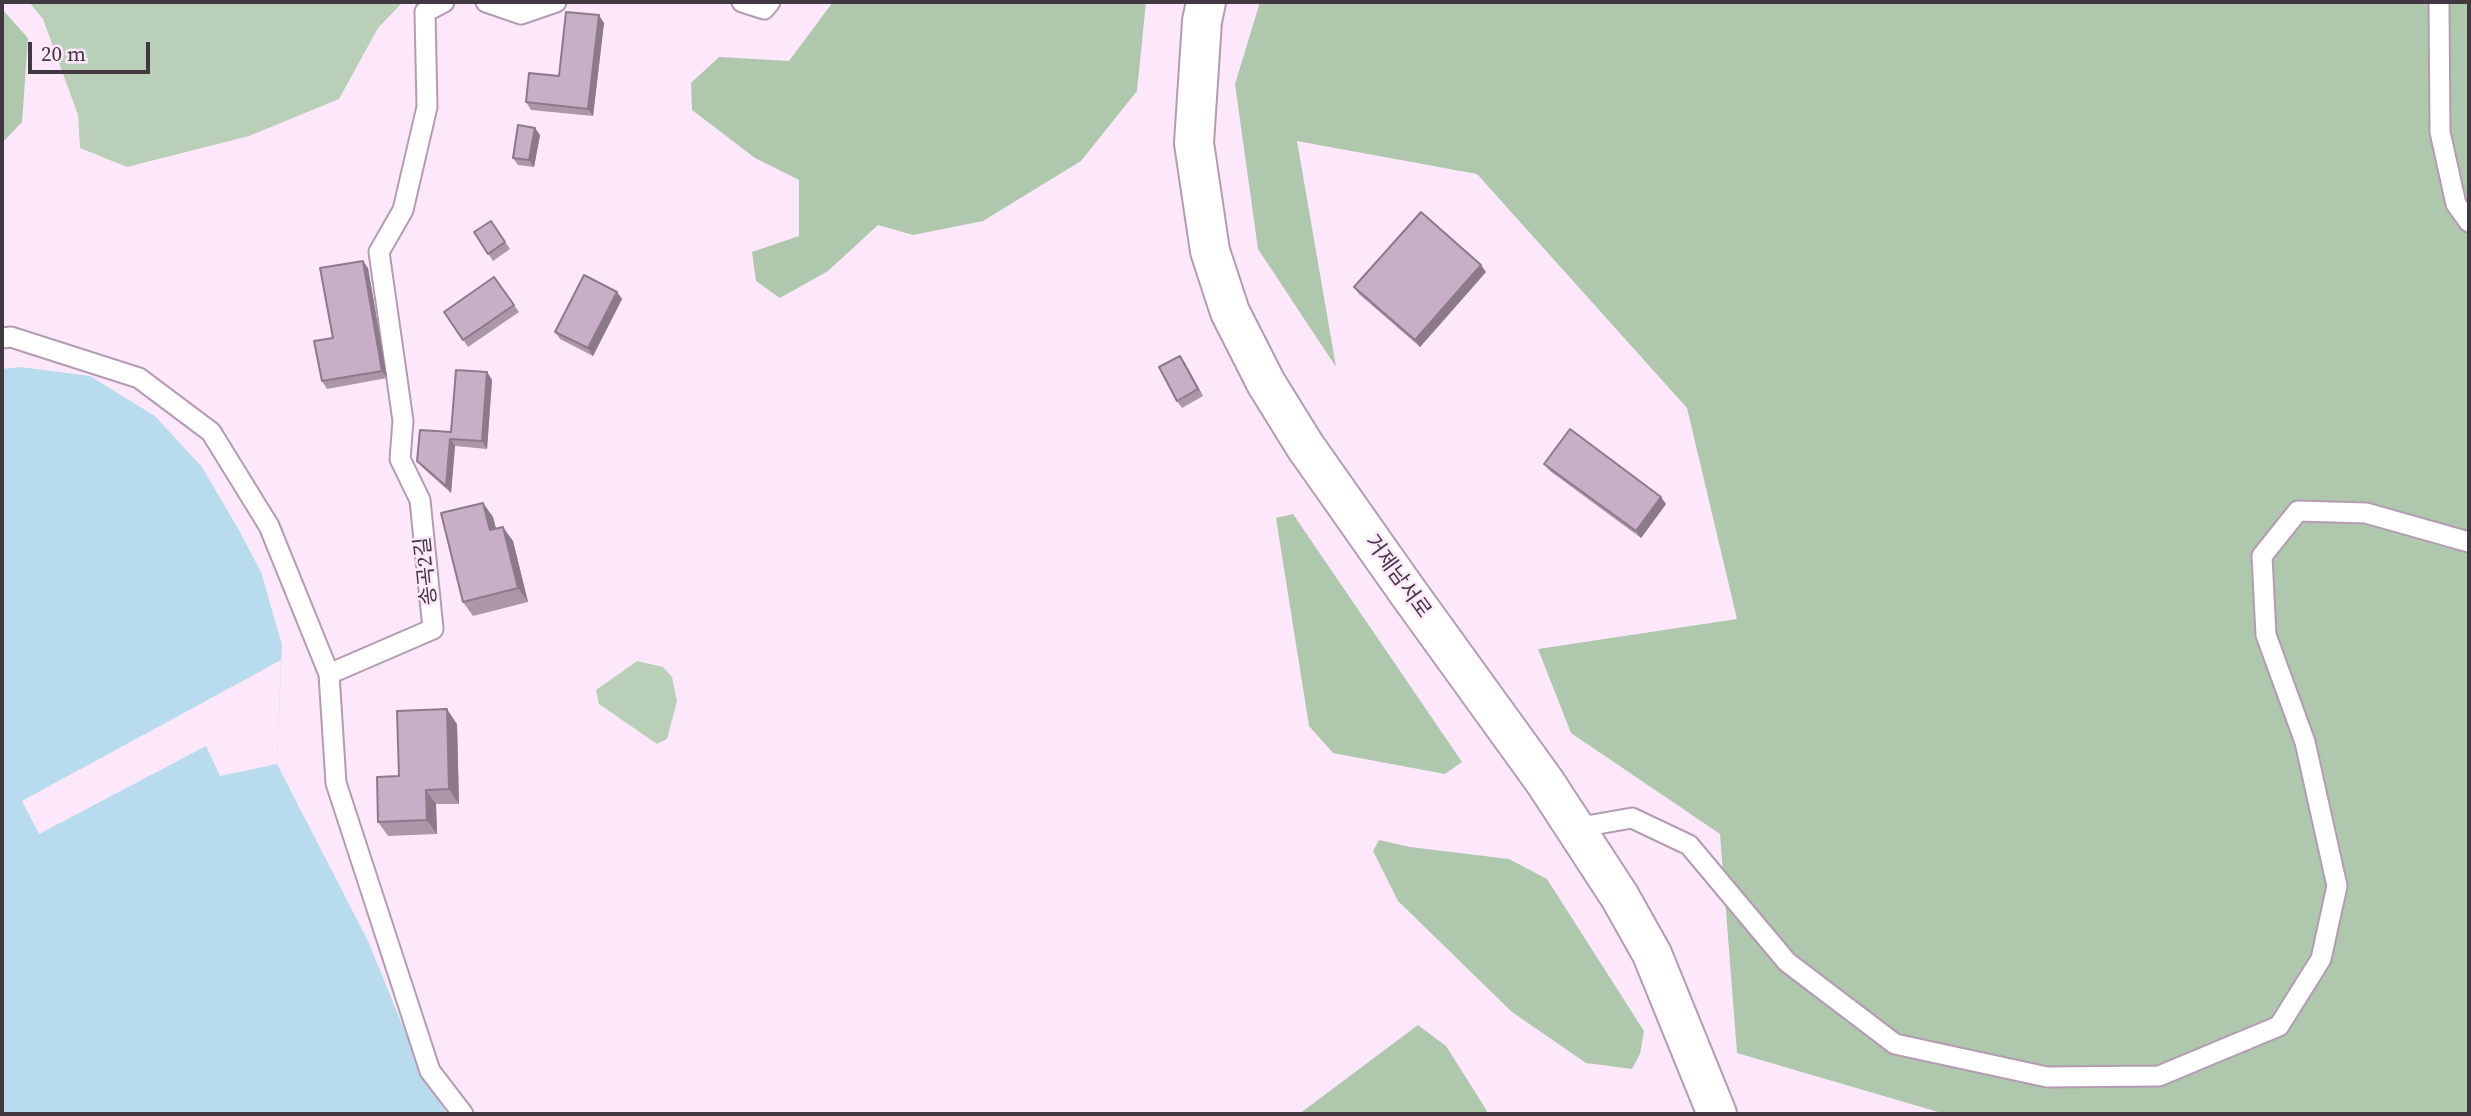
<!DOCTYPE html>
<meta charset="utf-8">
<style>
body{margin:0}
#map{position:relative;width:2471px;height:1116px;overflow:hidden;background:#fde8fb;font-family:"Source Serif 4",serif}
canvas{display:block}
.frame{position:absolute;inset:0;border:4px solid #423841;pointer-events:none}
.scale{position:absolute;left:28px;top:42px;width:122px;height:32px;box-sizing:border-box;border:4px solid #423841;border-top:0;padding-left:9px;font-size:21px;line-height:24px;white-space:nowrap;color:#423841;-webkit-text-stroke:5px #fde8fb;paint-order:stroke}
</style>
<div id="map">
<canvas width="2471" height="1116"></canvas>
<div class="frame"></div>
<div class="scale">20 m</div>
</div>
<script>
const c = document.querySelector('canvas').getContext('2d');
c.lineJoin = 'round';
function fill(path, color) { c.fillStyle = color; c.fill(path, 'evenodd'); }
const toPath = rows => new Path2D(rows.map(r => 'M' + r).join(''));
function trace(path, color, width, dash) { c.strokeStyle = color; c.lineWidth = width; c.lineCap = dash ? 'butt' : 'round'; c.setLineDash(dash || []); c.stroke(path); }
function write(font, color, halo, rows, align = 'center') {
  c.font = font + ' "Source Serif 4","Noto Sans KR",serif'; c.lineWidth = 5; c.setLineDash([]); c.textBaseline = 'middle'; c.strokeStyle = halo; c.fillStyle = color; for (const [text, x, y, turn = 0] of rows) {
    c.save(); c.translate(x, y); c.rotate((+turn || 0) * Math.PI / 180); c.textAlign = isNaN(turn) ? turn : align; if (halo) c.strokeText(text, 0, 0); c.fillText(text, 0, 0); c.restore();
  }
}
fill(toPath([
 [29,2,403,2,378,28,339,99,249,136,127,167,80,148,78,115,43,19],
 [637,661,663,667,672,677,677,701,667,739,657,744,599,704,596,690]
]), '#b9cfb8');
fill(toPath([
 [833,2,1146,2,1137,91,1081,161,983,221,913,235,878,225,828,271,780,298,756,281,752,252,799,236,799,180,755,158,692,110,691,83,719,57,789,61],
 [1260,2,2469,2,2469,1114,1945,1114,1737,1053,1720,834,1571,733,1538,649,1737,619,1687,408,1477,174,1297,141,1336,367,1258,249,1235,84],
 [2,9,28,38,22,122,2,143],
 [1293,514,1462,762,1445,774,1333,753,1309,726,1276,518],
 [1379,840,1410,847,1509,859,1547,879,1644,1031,1640,1054,1632,1069,1586,1063,1512,1012,1398,901,1373,851],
 [1418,1025,1446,1046,1487,1111,1487,1114,1299,1114]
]), '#aec7ad');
fill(toPath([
 [20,367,90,376,155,416,202,467,240,532,261,572,282,645,277,764,368,941,418,1063,447,1114,2,1114,2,369]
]), '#b9dbee');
fill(toPath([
 [281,660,277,764,220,776,206,746,39,834,22,801]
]), '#fde8fb');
const lane = toPath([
 [444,2,425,12,427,107,403,210,379,252,403,421,400,459,420,500,433,629,329,674,336,783,430,1071,463,1114],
 [486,2,521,14,556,2],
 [742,2,764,9,770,2],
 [2439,2,2440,132,2456,204,2469,222],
 [2,338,11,337,139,378,211,432,269,526,329,674],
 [1575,828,1632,818,1689,845,1787,962,1895,1044,2047,1077,2159,1076,2279,1026,2321,959,2337,886,2305,742,2266,635,2262,556,2298,511,2366,513,2469,542]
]);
const secondary = toPath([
 [1206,2,1202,21,1194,143,1210,251,1230,312,1266,383,1305,446,1407,591,1545,782,1620,897,1652,954,1717,1114]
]);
trace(lane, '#b39bb2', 23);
trace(secondary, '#b39bb2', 42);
trace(lane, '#fff', 19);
trace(secondary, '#fff', 38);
fill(toPath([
 [604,23,593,116,531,110,526,102,559,76],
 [540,135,534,167,518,165,513,158],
 [491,221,510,249,493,261,474,232],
 [368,268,387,378,327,389,322,381],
 [1486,272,1420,347,1359,294,1354,287],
 [494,277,519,312,468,347,444,312],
 [617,292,622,299,593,356,560,339,555,332],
 [1180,356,1203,396,1182,408,1177,401],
 [487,372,492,380,487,449,455,446,451,493,423,468,417,461,451,432],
 [1544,464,1666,504,1641,538,1550,471],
 [483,503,493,517,496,529,513,541,528,602,473,616,463,602],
 [457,724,459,804,436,804,437,834,388,836,378,822,399,776]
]), '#ac96aa');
fill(toPath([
 [599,15,604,23,593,116,588,109],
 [535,128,540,135,534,167,529,160],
 [363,261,368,268,387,378,382,371],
 [1481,265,1486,272,1420,347,1415,340],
 [617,292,622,299,593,356,588,348],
 [1180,356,1185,363,1203,396,1198,389],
 [487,372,492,380,487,449,482,441],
 [450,439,455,446,451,493,446,486],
 [1661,497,1666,504,1641,538,1636,531],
 [483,503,493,517,500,544,490,530],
 [503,527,513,541,528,602,518,588],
 [447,709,457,724,459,804,449,789],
 [426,790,436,804,437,834,427,820]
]), '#8c7a8b');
const building = toPath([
 [566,12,599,15,588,109,526,102,529,73,559,76,566,12],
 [518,125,535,128,529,160,513,158,518,125],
 [1421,212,1481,265,1415,340,1354,287,1421,212],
 [491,221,505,242,488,254,474,232,491,221],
 [363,261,382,371,322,381,314,341,333,338,320,268,363,261],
 [584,275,617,292,588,348,555,332,584,275],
 [494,277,514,305,463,340,444,312,494,277],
 [1180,356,1198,389,1177,401,1159,367,1180,356],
 [456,370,487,372,482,441,450,439,446,486,417,461,420,430,451,432,456,370],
 [1570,429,1661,497,1636,531,1544,464,1570,429],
 [483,503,490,530,503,527,518,588,463,602,441,513,483,503],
 [447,709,449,789,426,790,427,820,378,822,377,777,399,776,397,711,447,709]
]);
fill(building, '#c8aec6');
trace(building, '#8c7a8b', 2);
write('21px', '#423841', '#fde8fb', [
 ["송곡2길",427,571,-96],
 ["거제남서로",1397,577,54]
]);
</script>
